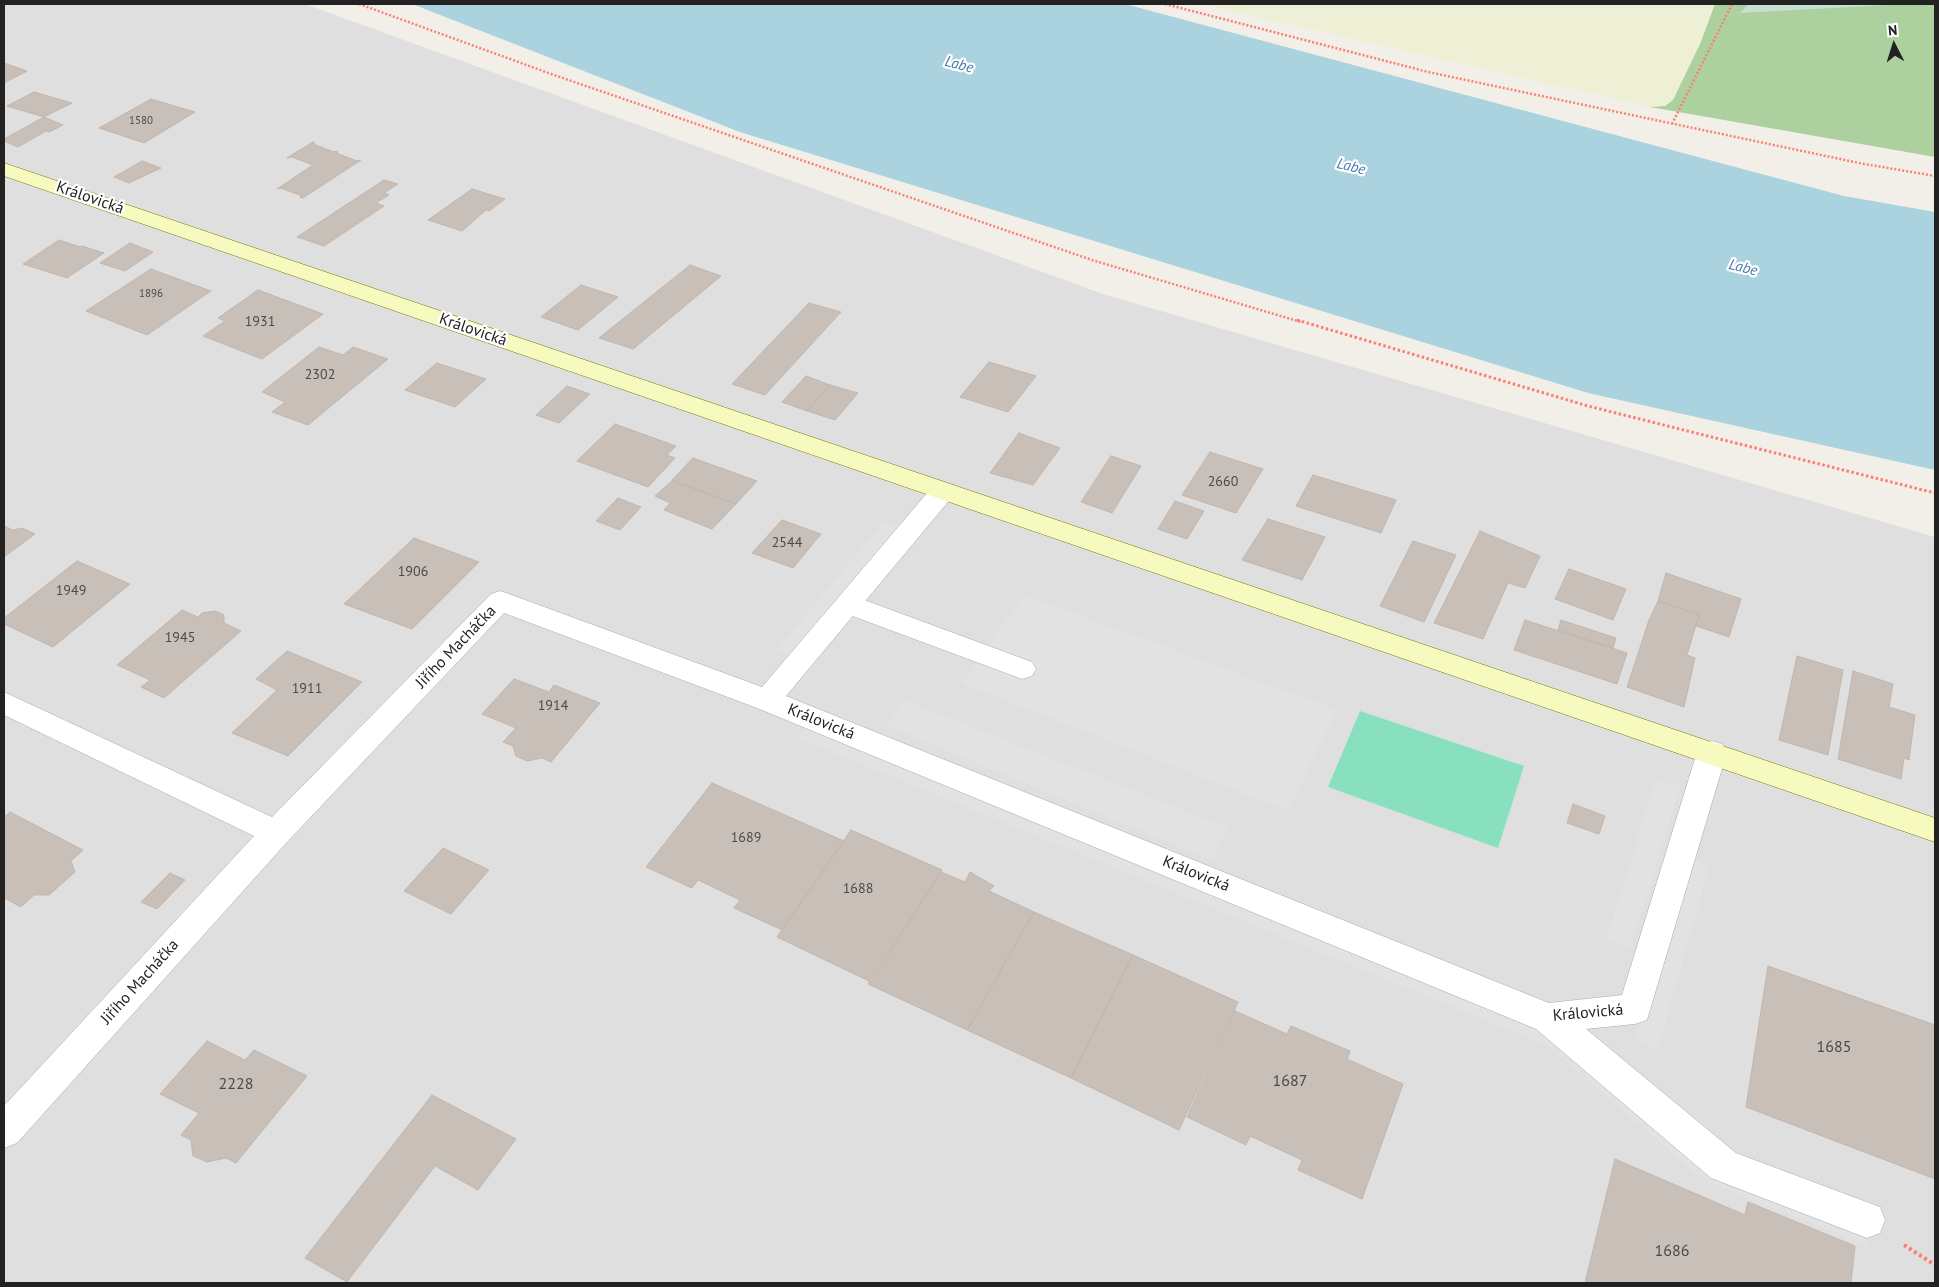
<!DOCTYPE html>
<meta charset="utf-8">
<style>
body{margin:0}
#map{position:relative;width:1939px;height:1287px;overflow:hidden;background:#f2efe9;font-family:"PT Sans",sans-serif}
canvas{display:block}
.frame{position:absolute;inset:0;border:5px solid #222;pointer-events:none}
.north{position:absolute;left:1869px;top:20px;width:50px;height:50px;-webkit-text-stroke:4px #fff;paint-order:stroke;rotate:355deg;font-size:14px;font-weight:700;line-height:20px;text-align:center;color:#222}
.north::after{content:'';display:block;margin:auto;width:18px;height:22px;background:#222;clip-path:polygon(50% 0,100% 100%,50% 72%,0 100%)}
</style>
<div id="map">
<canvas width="1939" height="1287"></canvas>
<div class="frame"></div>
<div class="north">N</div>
</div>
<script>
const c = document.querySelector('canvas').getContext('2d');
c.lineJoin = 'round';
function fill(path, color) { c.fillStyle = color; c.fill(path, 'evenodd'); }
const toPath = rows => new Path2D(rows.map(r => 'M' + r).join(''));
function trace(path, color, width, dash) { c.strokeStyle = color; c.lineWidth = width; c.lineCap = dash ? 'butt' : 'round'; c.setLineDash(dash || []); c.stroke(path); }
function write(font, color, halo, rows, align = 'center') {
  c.font = font + ' "PT Sans",sans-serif'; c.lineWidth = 4.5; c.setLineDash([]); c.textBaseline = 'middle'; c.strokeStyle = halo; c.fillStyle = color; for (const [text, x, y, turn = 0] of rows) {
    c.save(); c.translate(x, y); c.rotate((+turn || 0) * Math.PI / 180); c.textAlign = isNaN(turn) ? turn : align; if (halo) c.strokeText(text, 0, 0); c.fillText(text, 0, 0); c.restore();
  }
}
fill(toPath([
 [4,4,305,4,1103,294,1935,537,1935,1283,4,1283]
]), '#e0dfdf');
fill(toPath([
 [1200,4,1715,4,1700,44,1673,100,1665,106,1650,107]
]), '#eef0d5');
fill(toPath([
 [1715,4,1935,4,1935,157,1650,107,1665,106,1673,100,1700,44]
]), '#add19e');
fill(toPath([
 [1749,4,1906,4,1740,13]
]), '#c6e0d4');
fill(toPath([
 [1360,711,1524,766,1498,848,1328,787]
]), '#88e0be');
fill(toPath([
 [884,522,898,526,793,655,777,649],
 [1024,595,1337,710,1288,811,962,683],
 [904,700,1228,828,1211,860,885,725],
 [808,724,1558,1029,1725,1169,1868,1227,1867,1246,1703,1180,1548,1046,798,738],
 [1656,779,1680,787,1631,947,1607,939],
 [1688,859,1709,867,1658,1049,1635,1040]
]), '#e2e2e2');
fill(toPath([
 [412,4,1125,4,1844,196,1935,212,1935,470,1588,393,740,132]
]), '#aad3df');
const building = toPath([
 [4,63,27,71,4,83,4,63],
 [34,92,72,103,44,117,7,106,34,92],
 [151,99,195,112,144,143,99,128,151,99],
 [44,117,63,125,49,132,46,131,18,147,4,141,4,139,44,117],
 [313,142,315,143,313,144,334,152,336,151,338,152,336,153,357,161,361,160,303,198,300,197,302,196,281,188,277,189,313,165,292,157,287,158,313,142],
 [142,161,161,168,129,183,114,177,142,161],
 [384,180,398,184,384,193,389,195,376,203,384,206,324,246,297,237,384,180],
 [472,189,505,199,489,211,486,210,462,231,428,220,472,189],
 [59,240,80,247,82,246,104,253,67,278,23,264,59,240],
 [130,243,153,252,125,271,100,263,130,243],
 [690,265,721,276,633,349,599,338,690,265],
 [151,269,211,291,147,335,86,311,151,269],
 [581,285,618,297,578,330,541,317,581,285],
 [258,290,323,314,262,359,203,336,225,321,218,318,258,290],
 [809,303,841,312,765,395,732,384,809,303],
 [319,347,343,355,353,347,388,359,308,425,272,412,285,402,262,392,319,347],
 [989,362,1036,376,1008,412,960,397,989,362],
 [437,363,486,379,455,407,405,390,437,363],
 [806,376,830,385,807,411,782,402,806,376],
 [830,385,858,393,835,420,807,411,830,385],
 [567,386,590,394,559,423,536,415,567,386],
 [615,424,676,446,667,455,675,458,648,487,577,461,615,424],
 [1019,433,1060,448,1033,485,990,473,1019,433],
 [1210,452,1263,469,1236,513,1182,495,1210,452],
 [1111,456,1141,466,1112,513,1081,502,1111,456],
 [693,458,757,481,736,504,672,480,693,458],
 [1313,475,1396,500,1381,533,1296,506,1313,475],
 [672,481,736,504,712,529,664,510,670,503,655,496,672,481],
 [618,498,641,507,620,530,596,521,618,498],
 [1175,501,1204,511,1187,539,1158,529,1175,501],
 [1268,519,1325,537,1302,580,1242,560,1268,519],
 [782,520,821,534,793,568,752,553,782,520],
 [4,526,13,530,22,528,35,534,4,557,4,526],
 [1480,531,1540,556,1525,588,1508,583,1483,639,1434,623,1480,531],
 [414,538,479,562,412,629,344,604,414,538],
 [1413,541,1456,555,1424,622,1380,606,1413,541],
 [77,561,130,584,53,647,4,624,4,618,77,561],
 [1569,569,1626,589,1613,620,1555,599,1569,569],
 [1666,573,1741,599,1729,637,1696,626,1699,615,1658,601,1666,573],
 [1658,601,1699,615,1687,655,1695,658,1684,707,1627,687,1649,620,1658,601],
 [182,610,198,617,202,613,215,611,224,615,224,623,241,631,164,698,141,687,150,680,117,665,182,610],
 [1525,620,1627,653,1617,684,1514,650,1525,620],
 [1561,620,1616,638,1613,648,1558,630,1561,620],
 [287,651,362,682,288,756,232,733,277,690,256,679,287,651],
 [1797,656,1843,670,1828,755,1779,740,1797,656],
 [1853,671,1893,684,1889,707,1915,715,1909,760,1904,758,1901,779,1838,759,1853,671],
 [514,679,549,692,554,685,600,703,551,762,542,758,527,761,516,756,513,746,503,742,516,728,482,714,514,679],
 [712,783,844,841,782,930,734,908,740,900,698,880,692,888,646,867,712,783],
 [1573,804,1605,816,1599,834,1567,823,1573,804],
 [10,812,83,850,71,861,75,872,49,895,34,895,21,907,4,898,4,817,10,812],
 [851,830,942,870,871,982,777,937,851,830],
 [443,848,489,870,451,914,404,891,443,848],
 [941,872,965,882,970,872,994,886,989,891,1034,912,967,1030,868,984,941,872],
 [170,873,185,880,157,909,141,902,170,873],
 [1034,912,1133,955,1071,1078,967,1030,1034,912],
 [1133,955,1238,1002,1179,1130,1071,1078,1133,955],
 [1768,966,1935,1025,1935,1179,1746,1107,1768,966],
 [1235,1011,1287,1034,1291,1026,1350,1051,1347,1059,1403,1084,1362,1199,1298,1170,1302,1160,1250,1136,1246,1145,1187,1117,1235,1011],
 [207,1041,245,1060,254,1050,307,1076,236,1163,226,1158,207,1162,193,1156,191,1140,181,1135,199,1113,160,1094,207,1041],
 [432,1095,516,1139,478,1190,435,1166,347,1282,305,1258,432,1095],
 [1615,1159,1745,1215,1748,1202,1855,1246,1851,1283,1585,1283,1615,1159]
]);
fill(building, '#c7bfb8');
trace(building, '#c4b6ab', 1);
const service = toPath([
 [848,594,1032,662,1036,669,1032,676,1022,679,839,611,835,604,839,597,848,594]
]);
const minor = toPath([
 [943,483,952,485,956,491,952,497,786,696,1549,1003,1622,995,1697,752,1702,744,1712,741,1722,744,1727,752,1647,1020,1635,1024,1586,1029,1736,1153,1880,1207,1885,1220,1880,1233,1867,1238,1711,1178,1536,1029,757,708,504,613,287,842,17,1143,4,1148,4,1106,254,836,4,715,4,692,272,817,491,594,500,591,509,594,762,687,934,485,943,483]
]);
const secondary = toPath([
 [4,163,1935,818,1935,842,4,176,4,163]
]);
trace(service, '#a9a9a9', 1);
trace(minor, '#a9a9a9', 1);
trace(secondary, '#707d05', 1);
trace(toPath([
 [359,4,554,75,1092,260,1301,322],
 [1165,4,1428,72,1859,163,1935,176],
 [1672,124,1732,4]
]), '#fa8072', 2.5, [2, 2]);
trace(toPath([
 [1297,320,1588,406,1935,493]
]), '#fa8072', 3, [2.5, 2.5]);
trace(toPath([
 [1904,1245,1935,1265]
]), '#fa8072', 4, [3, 3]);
fill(service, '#fff');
fill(minor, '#fff');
fill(secondary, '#f7fabf');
write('11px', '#4b4948', null, [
 ["1580",141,121],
 ["1896",151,294]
]);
write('14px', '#4b4948', null, [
 ["1931",260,322],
 ["2302",320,375],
 ["2660",1223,482],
 ["2544",787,543],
 ["1906",413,572],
 ["1949",71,591],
 ["1945",180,638],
 ["1911",307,689],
 ["1914",553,706],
 ["1689",746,838],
 ["1688",858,889]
]);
write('italic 15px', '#4a7aab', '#fff', [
 ["Labe",959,65,15],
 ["Labe",1351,167,14],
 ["Labe",1743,268,14]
]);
write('16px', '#222', '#fff', [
 ["Královická",90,198,19],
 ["Královická",473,330,19],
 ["Jiřího Macháčka",456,647,-46],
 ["Královická",821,722,22],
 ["Královická",1196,874,22],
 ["Jiřího Macháčka",140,982,-48],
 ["Královická",1588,1013,-5]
]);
write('16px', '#4b4948', null, [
 ["1685",1834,1047],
 ["1687",1290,1081],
 ["2228",236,1084],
 ["1686",1672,1251]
]);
</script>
